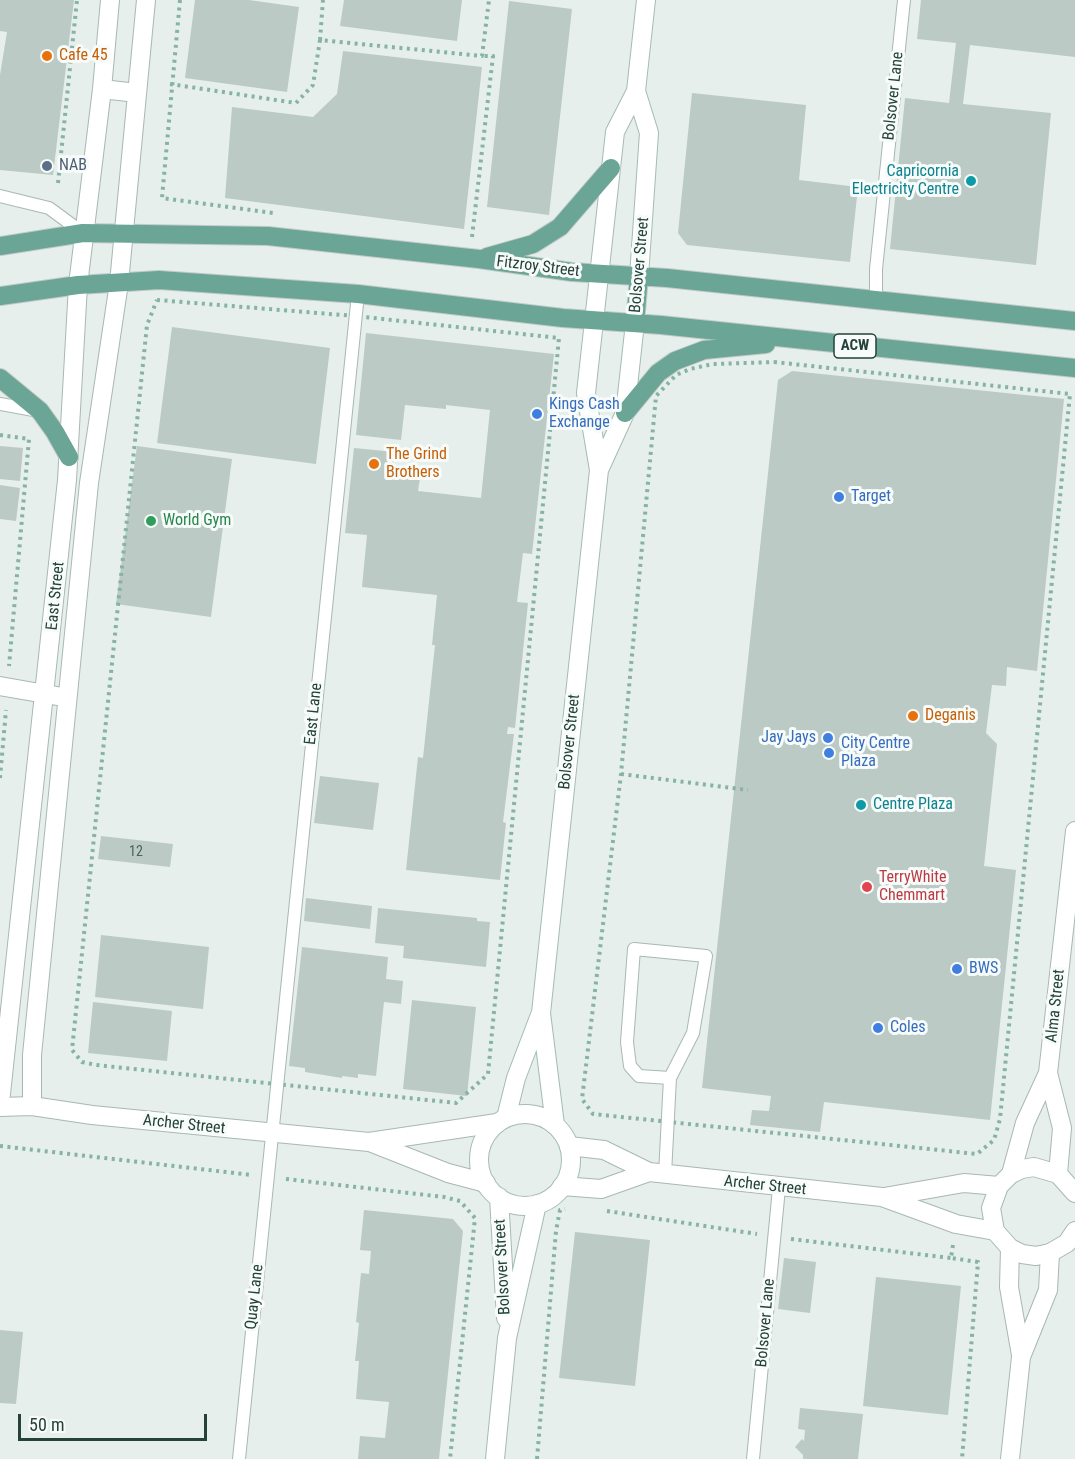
<!DOCTYPE html>
<style>
body{margin:0}
#map{position:relative;width:1075px;height:1459px;overflow:hidden;background:#e6efeb;font-family:"Roboto Condensed",sans-serif}
canvas{display:block}
.scale{position:absolute;left:18px;top:1414px;width:189px;height:27px;box-sizing:border-box;border:3px solid #24423a;border-top:0;padding-left:8px;font-size:18px;line-height:21px;white-space:nowrap;color:#24423a;-webkit-text-stroke:4px #f7fbf9;paint-order:stroke}
</style>
<div id="map">
<canvas width="1075" height="1459"></canvas>
<div class="scale">50 m</div>
</div>
<script>
const c = document.querySelector('canvas').getContext('2d');
c.lineJoin = 'round';
function fill(path, color) { c.fillStyle = color; c.fill(path, 'evenodd'); }
const toPath = rows => new Path2D(rows.map(r => 'M' + r).join(''));
function trace(path, color, width, dash) { c.strokeStyle = color; c.lineWidth = width; c.lineCap = dash ? 'butt' : 'round'; c.setLineDash(dash || []); c.stroke(path); }
function write(font, color, halo, rows, align = 'center') {
  c.font = font + ' "Roboto Condensed",sans-serif'; c.lineWidth = 6; c.setLineDash([]); c.textBaseline = 'middle'; c.strokeStyle = halo; c.fillStyle = color; for (const [text, x, y, turn = 0] of rows) {
    c.save(); c.translate(x, y); c.rotate((+turn || 0) * Math.PI / 180); c.textAlign = isNaN(turn) ? turn : align; if (halo) c.strokeText(text, 0, 0); c.fillText(text, 0, 0); c.restore();
  }
}
fill(toPath([
 [0,0,74,0,53,175,0,170,0,75,7,32,0,31],
 [195,0,249,0,299,7,287,92,185,78],
 [344,0,462,0,457,41,340,26],
 [921,0,1075,0,1075,57,970,45,963,104,1051,113,1036,265,890,249,905,98,949,103,956,43,917,39],
 [509,1,572,9,549,215,487,207],
 [343,51,482,67,464,229,225,198,232,107,313,117,337,94],
 [692,93,806,105,799,180,858,187,850,262,687,245,678,233],
 [172,327,330,348,316,464,157,443],
 [366,333,554,354,532,554,523,553,517,602,528,603,515,728,508,727,507,734,514,734,503,822,506,823,500,880,406,870,418,757,423,758,435,645,432,645,437,595,362,587,367,535,345,533,354,448,395,452,392,475,420,478,418,491,481,498,490,410,446,405,446,409,405,405,401,440,356,435],
 [792,371,1064,399,1037,671,1007,667,1006,686,992,685,986,733,997,744,984,866,1016,870,990,1120,824,1102,820,1132,750,1125,752,1110,769,1111,771,1096,702,1088,778,380],
 [0,446,23,448,20,481,0,479],
 [137,446,232,459,211,617,116,604],
 [0,485,20,488,16,521,0,519],
 [320,776,379,783,373,830,314,823],
 [101,836,173,844,170,867,98,859],
 [306,898,372,906,370,929,304,921],
 [378,908,477,918,477,921,490,922,486,967,403,958,404,946,375,943],
 [101,935,209,947,203,1009,95,997],
 [302,947,388,957,386,979,403,981,401,1004,384,1002,376,1076,358,1074,358,1078,342,1076,342,1078,305,1072,305,1068,289,1066],
 [412,1000,476,1007,467,1096,403,1089],
 [93,1002,172,1011,167,1061,88,1053],
 [364,1210,453,1219,463,1231,439,1459,358,1459,360,1436,385,1438,389,1402,356,1399,359,1361,355,1361,359,1323,356,1322,361,1273,369,1274,371,1251,360,1250],
 [575,1232,650,1240,635,1386,559,1378],
 [784,1258,816,1262,810,1313,778,1309],
 [876,1277,961,1286,948,1415,863,1406],
 [0,1330,23,1332,16,1404,0,1403],
 [800,1408,863,1414,858,1459,803,1459,803,1455,795,1447,802,1439,804,1441,805,1430,798,1429]
]), '#bbcac4');
const service = toPath([
 [0,196,49,208,83,233],
 [876,300,876,269,904,0],
 [0,404,39,411],
 [665,1174,670,1078,693,1033,706,956,634,949,627,1042,630,1066,639,1076,670,1078],
 [239,1459,358,294],
 [753,1459,779,1188]
]);
const minor = toPath([
 [102,89,137,93],
 [0,686,57,696],
 [1048,1073,1062,1128,1058,1174],
 [0,1103,67,480,78,285,102,89,110,0],
 [32,1106,32,1055,89,483,119,283,146,0],
 [1011,1174,1025,1123,1048,1073,1075,831],
 [1010,1248,1009,1287,1021,1355],
 [1010,1459,1021,1357,1048,1290,1050,1253]
]);
const tertiary = toPath([
 [0,1107,32,1106,92,1115,369,1142,497,1123],
 [372,1143,448,1173,486,1183],
 [569,1146,604,1150,649,1172,882,1197,956,1224,995,1231],
 [562,1186,601,1189,649,1172],
 [1075,1193,1058,1174,1034,1167,1022,1169,1011,1174,999,1186,991,1208,995,1231,1010,1248,1022,1254,1036,1256,1050,1253,1067,1243,1075,1231],
 [884,1197,964,1183,999,1186]
]);
const secondary = toPath([
 [636,91,649,133,639,276],
 [599,470,625,413,635,323],
 '479 1160a46 46 0 1 1 92 0a46 46 0 1 1-92 0Z',
 [506,1118,516,1078,540,1015],
 [555,1125,541,1013,599,470,586,393,615,132,636,91,646,0],
 [499,1197,506,1318],
 [495,1459,507,1338,537,1204]
]);
const primary = toPath([
 [0,246,83,233,268,236,479,259,572,272,667,278,1075,321],
 [487,257,533,244,560,227,611,168],
 [0,296,78,285,159,280,358,294,563,318,661,325,1075,368],
 [635,323,639,276],
 [0,378,40,411,55,432,69,457],
 [625,413,658,373,675,361,704,350,766,344]
]);
trace(service, '#a8b8b2', 14);
trace(minor, '#a8b8b2', 20);
trace(tertiary, '#a8b8b2', 20);
trace(secondary, '#a4bbb3', 20);
trace(primary, '#c2cac8', 20);
trace(toPath([
 [180,0,162,198,273,213],
 [320,40,323,0],
 [170,84,296,103,313,85,320,40,482,56,489,0],
 [58,183,77,0],
 [472,237,493,56,482,56],
 [157,300,355,316,559,338,488,1074,456,1103,96,1065,82,1062,72,1050,147,325,157,300],
 [774,362,1070,394,1000,1119,994,1140,977,1154,593,1114,582,1099,621,774,656,396,676,375,690,369,713,364,774,362],
 [0,435,29,439,9,666],
 [621,774,748,790],
 [0,778,6,710],
 [0,1146,252,1175],
 [286,1179,444,1197,460,1201,475,1218,450,1459],
 [607,1211,757,1234],
 [791,1239,951,1258],
 [953,1245,951,1258,978,1262,962,1459],
 [537,1459,556,1231,560,1210,565,1209]
]), '#86b3a5', 4, [3, 4.5]);
trace(service, '#fff', 12);
trace(minor, '#fff', 18);
trace(tertiary, '#fff', 18);
trace(secondary, '#fff', 18);
trace(primary, '#6aa596', 18);
for (const [x, y, r, color] of [
 [47,56,6,"#e8710a"],
 [47,166,6,"#5c6f8a"],
 [971,181,6,"#0f9aa8"],
 [537,414,6,"#3f7fe0"],
 [374,464,6,"#e8710a"],
 [839,497,6,"#3f7fe0"],
 [151,521,6,"#2e9e5b"],
 [913,716,6,"#e8710a"],
 [828,738,6,"#3f7fe0"],
 [829,753,6,"#3f7fe0"],
 [861,805,6,"#0f9aa8"],
 [867,887,6,"#e0444e"],
 [957,969,6,"#3f7fe0"],
 [878,1028,6,"#3f7fe0"]
]) { const dot = new Path2D(); dot.arc(x, y, r, 0, 2 * Math.PI); c.fillStyle = color; c.fill(dot); trace(dot, '#f7fbf9', 2); }
write('14px', '#4a645c', null, [
 ["12",136,852]
]);
for (const [x, y, w] of [
 [855,346,42]
]) { const box = new Path2D(); box.roundRect(x - w / 2, y - 12, w, 24, 4.5); c.fillStyle = '#f7fbf9'; c.fill(box); trace(box, '#24423a', 1.5); }
write('bold 15px', '#24423a', null, [
 ["ACW",855,346]
]);
write('16px', '#c56008', '#f7fbf9', [
 ["Cafe 45",59,56],
 ["The Grind",386,455],
 ["Brothers",386,473],
 ["Deganis",925,716]
], 'left');
write('16px', '#24423a', '#f7fbf9', [
 ["Bolsover Lane",894,96,-84],
 ["Bolsover Street",640,265,-85],
 ["Fitzroy Street",538,267,7],
 ["East Street",56,596,-84],
 ["East Lane",314,714,-84],
 ["Bolsover Street",570,742,-84],
 ["Alma Street",1056,1006,-84],
 ["Archer Street",184,1125,6],
 ["Archer Street",765,1186,6],
 ["Bolsover Street",503,1267,-93],
 ["Quay Lane",255,1297,-84],
 ["Bolsover Lane",766,1323,-85]
]);
write('16px', '#4e5e75', '#f7fbf9', [
 ["NAB",59,166]
], 'left');
write('16px', '#0d838f', '#f7fbf9', [
 ["Capricornia",959,172],
 ["Electricity Centre",959,190],
 ["Centre Plaza",873,805,"left"]
], 'right');
write('16px', '#366cbe', '#f7fbf9', [
 ["Kings Cash",549,405],
 ["Exchange",549,423],
 ["Target",851,497],
 ["Jay Jays",816,738,"right"],
 ["City Centre",841,744],
 ["Plaza",841,762],
 ["BWS",969,969],
 ["Coles",890,1028]
], 'left');
write('16px', '#27864d', '#f7fbf9', [
 ["World Gym",163,521]
], 'left');
write('16px', '#be3a42', '#f7fbf9', [
 ["TerryWhite",879,878],
 ["Chemmart",879,896]
], 'left');
</script>
